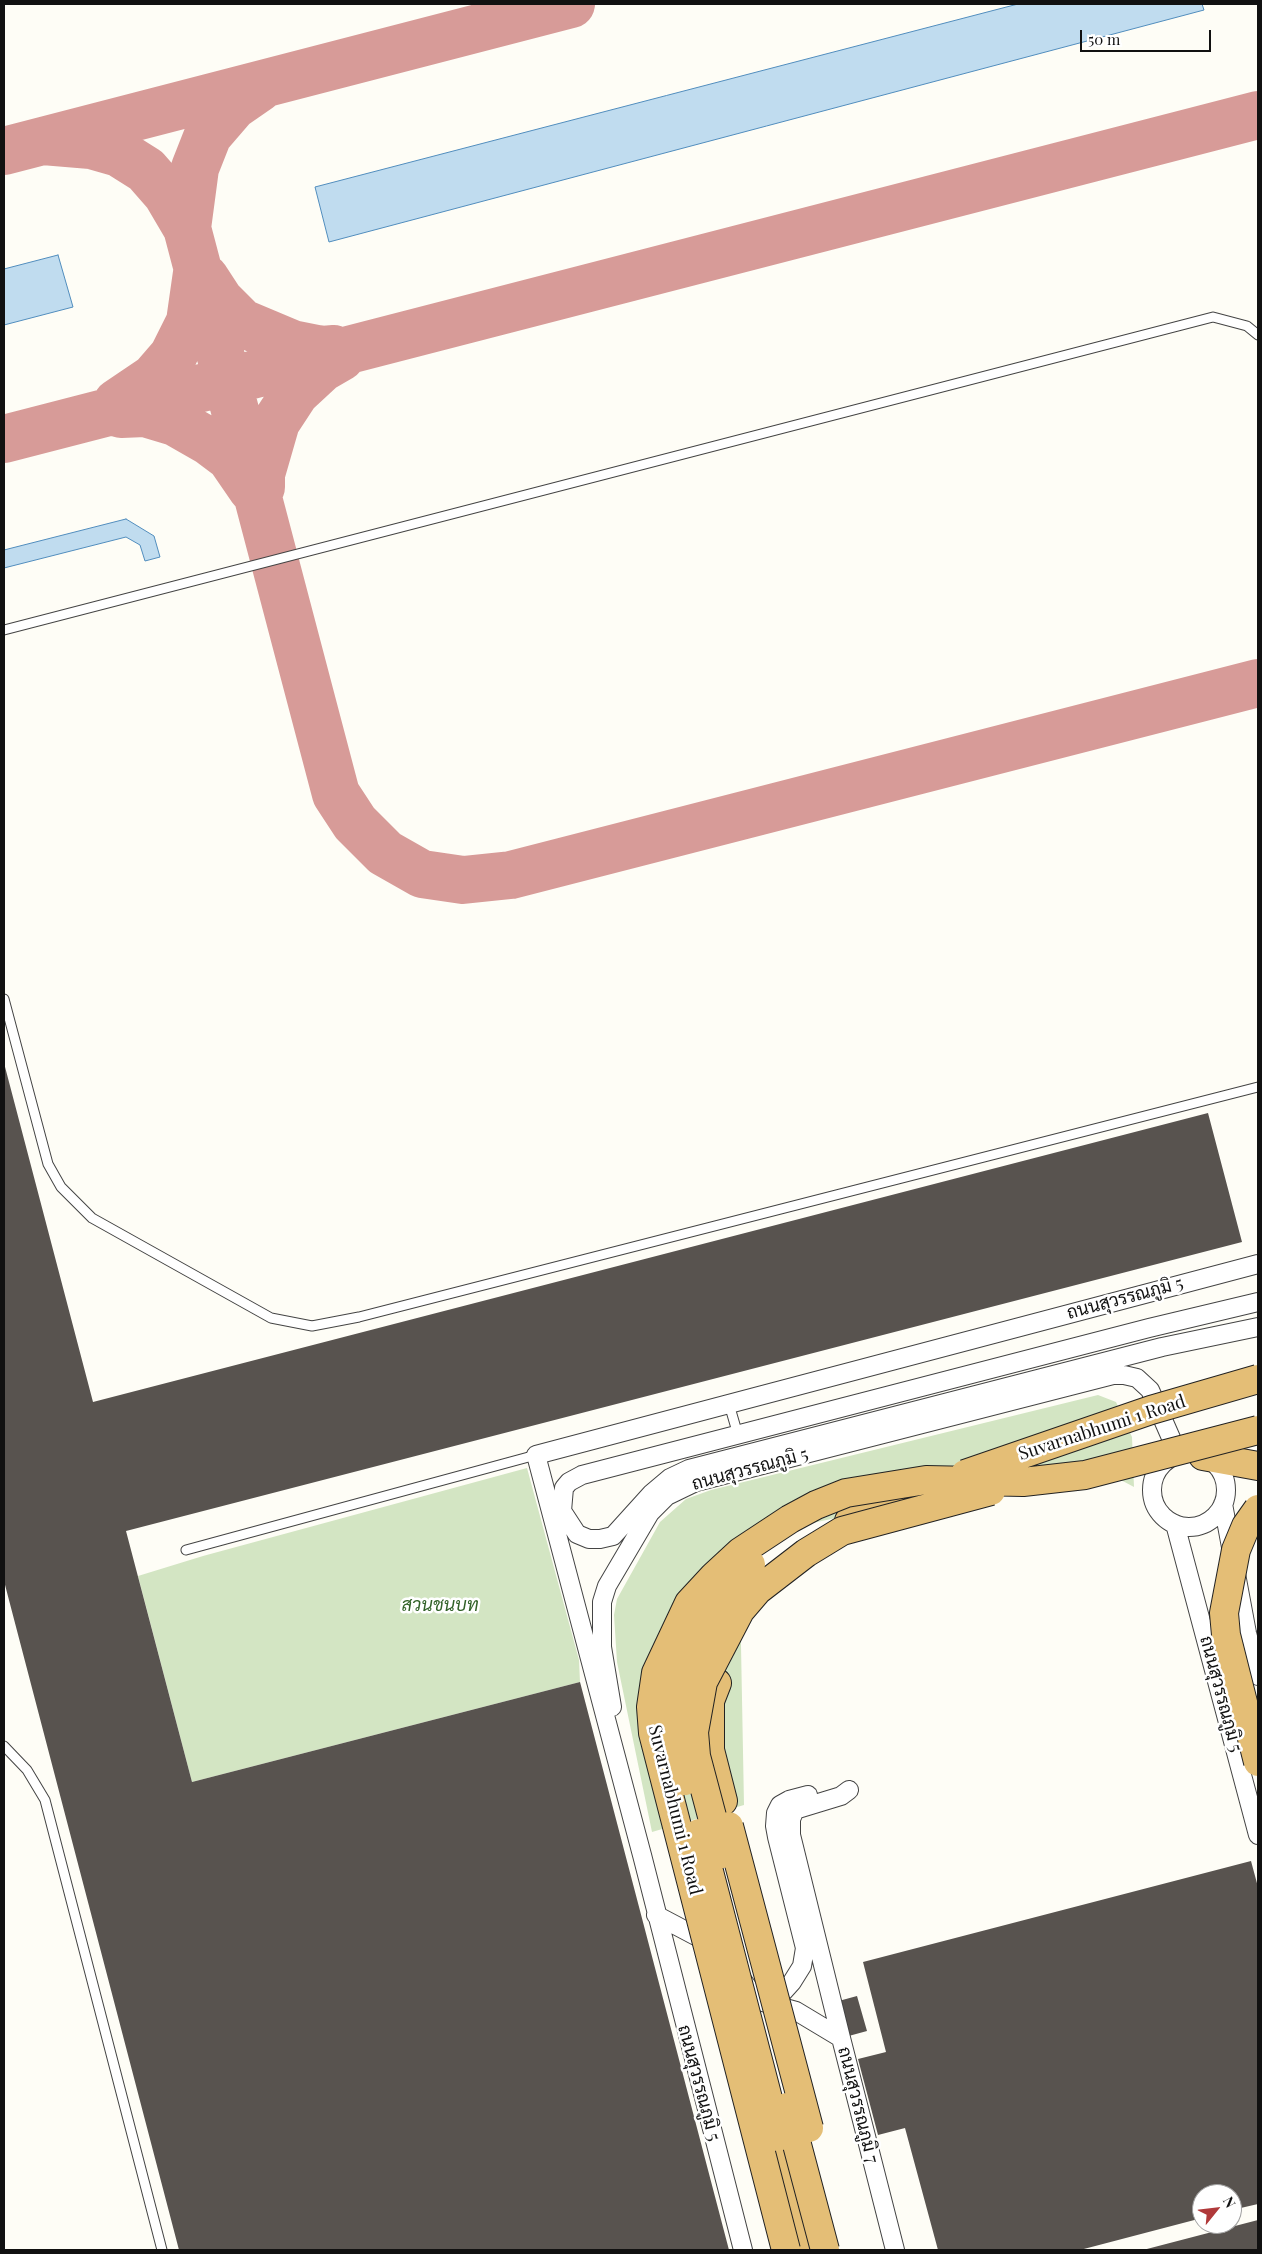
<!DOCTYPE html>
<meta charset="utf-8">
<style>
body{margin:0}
#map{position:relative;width:1262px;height:2254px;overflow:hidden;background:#fefdf6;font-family:"Playfair Display",serif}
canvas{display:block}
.frame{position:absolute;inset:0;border:5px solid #111;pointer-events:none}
.north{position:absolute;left:1192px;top:2184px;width:50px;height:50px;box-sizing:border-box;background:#fff;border:1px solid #a0a0a0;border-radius:50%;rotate:61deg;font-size:14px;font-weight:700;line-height:20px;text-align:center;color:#111}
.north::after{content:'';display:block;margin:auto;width:18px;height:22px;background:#b0393a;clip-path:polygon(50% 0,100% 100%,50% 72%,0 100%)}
.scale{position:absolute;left:1080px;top:30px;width:131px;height:22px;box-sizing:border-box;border:2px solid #111;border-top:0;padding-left:6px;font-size:15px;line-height:18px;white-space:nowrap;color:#111;-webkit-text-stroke:4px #fff;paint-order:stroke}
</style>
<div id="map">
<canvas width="1262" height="2254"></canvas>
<div class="frame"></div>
<div class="north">N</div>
<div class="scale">50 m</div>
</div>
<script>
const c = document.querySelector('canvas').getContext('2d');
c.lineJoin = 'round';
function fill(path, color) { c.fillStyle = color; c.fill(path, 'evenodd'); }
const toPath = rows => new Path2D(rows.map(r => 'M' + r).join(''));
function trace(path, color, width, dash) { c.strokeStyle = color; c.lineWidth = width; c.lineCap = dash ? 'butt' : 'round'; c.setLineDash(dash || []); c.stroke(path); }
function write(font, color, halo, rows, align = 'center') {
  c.font = font + ' "Playfair Display",Sarabun,serif'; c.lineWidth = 5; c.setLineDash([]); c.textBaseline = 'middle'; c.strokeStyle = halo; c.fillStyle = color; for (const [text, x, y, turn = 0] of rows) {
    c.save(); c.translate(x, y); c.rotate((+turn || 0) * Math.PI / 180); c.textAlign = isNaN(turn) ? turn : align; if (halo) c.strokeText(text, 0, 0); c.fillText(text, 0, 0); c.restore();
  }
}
fill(toPath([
 [1098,1395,1116,1402,1132,1437,1134,1487,1089,1463,739,1539,744,1805,652,1832,617,1662,614,1615,617,1599,660,1522,686,1499,711,1490],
 [527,1468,579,1660,580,1682,192,1782,138,1576,203,1556]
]), '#d3e5c3');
const water = toPath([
 [1018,4,1202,4,1204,10,329,242,315,187,1018,4],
 [58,255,73,307,4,325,4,269,58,255],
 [126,519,154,536,160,557,145,561,140,545,126,537,4,568,4,550,126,519]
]);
fill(water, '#c0dcef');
trace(water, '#518dbd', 1);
trace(toPath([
 [43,141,91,145,119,153,146,170,167,194,187,228,336,794,355,823,385,853,422,874,463,880,511,875,1258,683],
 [4,151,571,4],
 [187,228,195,168,208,135,233,106,259,88],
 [205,278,220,301,242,323,292,344,322,350,334,349],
 [117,403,154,378,173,356,190,322,197,273],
 [121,414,145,413,175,422,210,442,230,457,252,489],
 [4,439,1258,115],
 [261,487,261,474,276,422,295,393,322,368,341,357]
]), '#d79b98', 48);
fill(toPath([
 [4,1063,93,1402,1208,1113,1242,1242,126,1531,192,1782,580,1682,729,2250,179,2250,4,1581],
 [1251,1861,1258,1887,1258,2204,1232,2210,1232,2194,1202,2194,1202,2218,1080,2250,938,2250,905,2128,878,2135,858,2059,886,2052,863,1962],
 [857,1996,867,2031,845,2037,835,2002],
 [1258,2220,1258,2250,1143,2250]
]), '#58534f');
const service = toPath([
 [4,630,1213,317,1247,326,1258,335],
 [4,999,48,1164,61,1187,92,1218,271,1318,312,1326,359,1317,1258,1087],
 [729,1404,738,1435],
 [186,1550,536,1455],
 [4,1746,27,1770,45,1800,162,2250]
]);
const minor = toPath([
 [1258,1302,1149,1328,582,1475,569,1482,564,1488,562,1511,577,1534,589,1539,600,1539,613,1536,651,1494,670,1478,689,1469,1162,1347,1258,1327],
 '1152 1490a37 37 0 1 1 74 0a37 37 0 1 1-74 0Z',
 [1223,1504,1247,1633,1258,1676],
 [1175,1524,1258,1835],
 [612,1707,602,1647,602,1602,607,1586,650,1513,667,1496,696,1482,1113,1375,1124,1375,1137,1378,1150,1390,1178,1454],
 [656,1915,711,1944],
 [741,1978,753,1995,763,2002,796,2011,841,2038,895,2250],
 [769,2003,783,1992,792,1982,802,1966,805,1948,777,1837,775,1826,776,1813,780,1805,789,1800,808,1795],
 [841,2038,791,1835,791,1819,795,1810,841,1796,849,1790],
 [743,2250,642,1855,536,1455,1258,1264]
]);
const trunk = toPath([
 [1203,1456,1258,1466],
 [849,1521,925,1488],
 [717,1683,710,1701,710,1750,723,1801],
 [778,2137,807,2250]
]);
trace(service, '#444', 11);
trace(minor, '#444', 20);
trace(trunk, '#222', 30);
trace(service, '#fff', 9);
trace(minor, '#fff', 18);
trace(trunk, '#e4be76', 28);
const trunkBridge = toPath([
 [965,1474,1151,1410,1258,1379],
 [1258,1509,1246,1526,1236,1550,1224,1613,1226,1635,1258,1762],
 [685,1781,676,1748,674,1710,684,1659,707,1617,740,1573,751,1564],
 [729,1826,809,2128],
 [699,1833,778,2137],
 [722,1854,696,1756,694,1732,703,1682,740,1611,758,1590,806,1553,842,1531,991,1491],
 [787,2107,825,2250],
 [786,2250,653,1733,651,1707,656,1673,689,1603,714,1576,740,1552,790,1519,816,1505,846,1493,926,1480,1023,1482,1085,1475,1258,1430]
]);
trace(trunkBridge, '#222', 30, []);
trace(trunkBridge, '#e4be76', 28);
write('18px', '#111', '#fff', [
 ["ถนนสุวรรณภูมิ 5",1125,1298,-15],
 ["Suvarnabhumi 1 Road",1102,1428,-18],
 ["ถนนสุวรรณภูมิ 5",750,1469,-15],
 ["ถนนสุวรรณภูมิ 5",1221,1694,75],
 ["Suvarnabhumi 1 Road",675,1810,76],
 ["ถนนสุวรรณภูมิ 5",699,2083,75],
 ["ถนนสุวรรณภูมิ 7",858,2105,76]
]);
write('italic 18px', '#326228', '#fff', [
 ["สวนชนบท",440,1605]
]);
</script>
